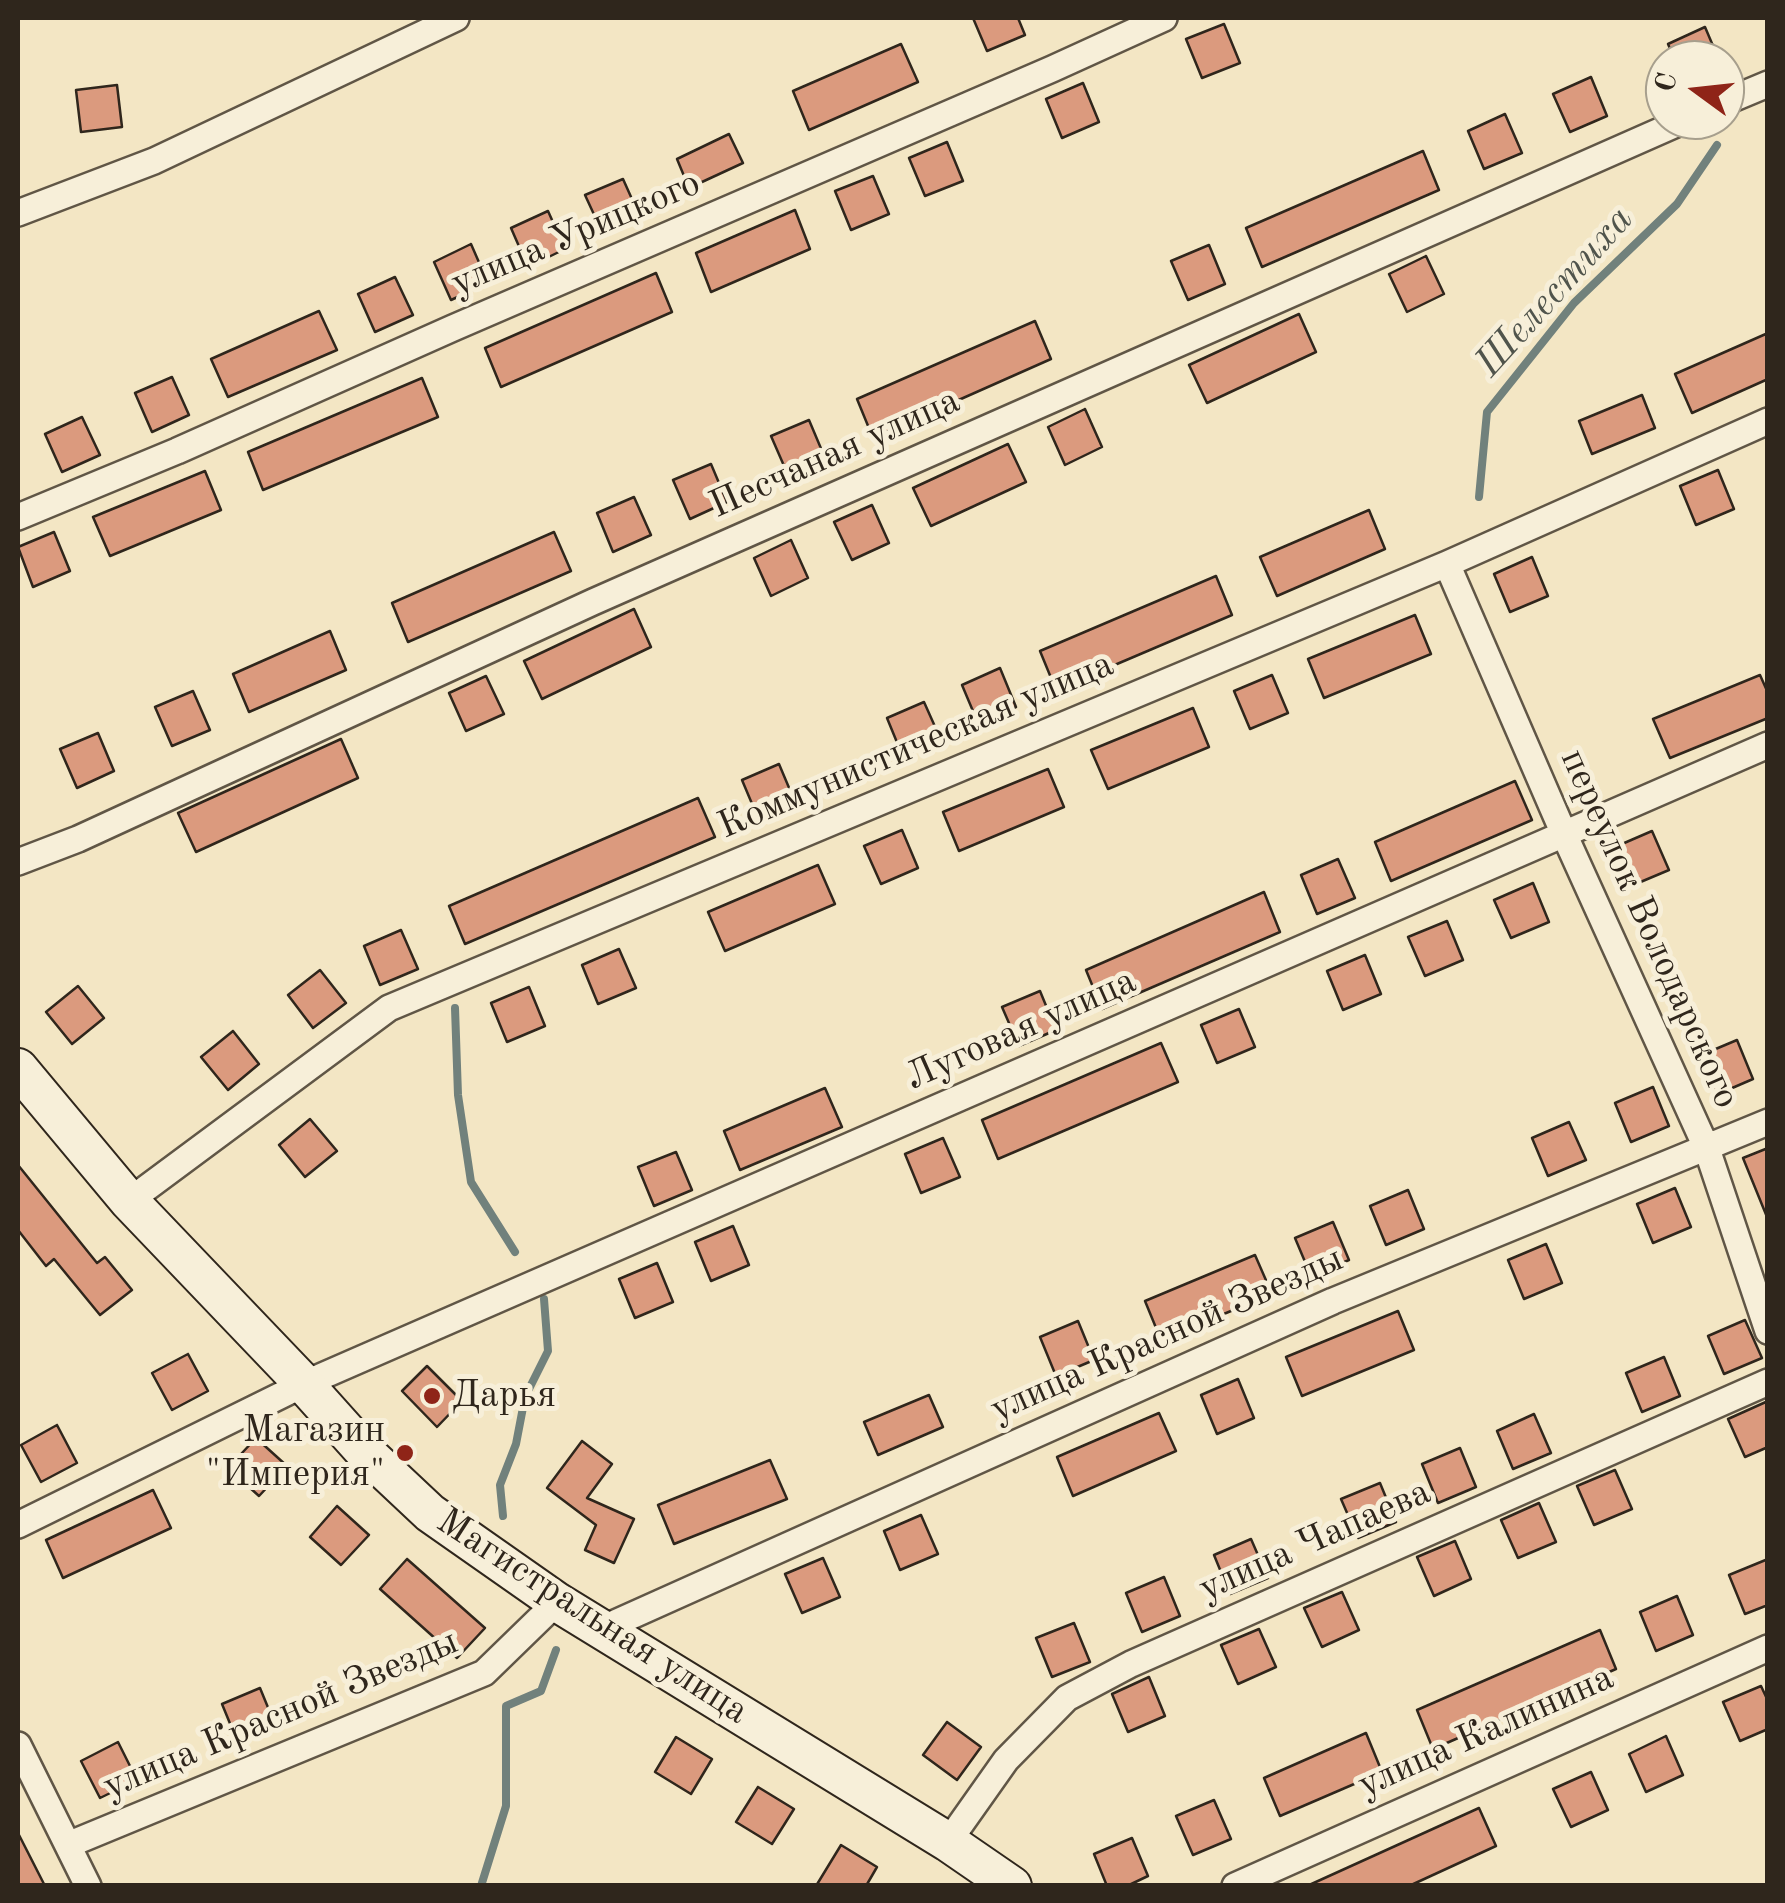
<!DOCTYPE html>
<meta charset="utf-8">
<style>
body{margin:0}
#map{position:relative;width:1785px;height:1903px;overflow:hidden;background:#f3e6c4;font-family:"Old Standard TT",serif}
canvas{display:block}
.frame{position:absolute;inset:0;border:20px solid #2f261c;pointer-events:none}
.north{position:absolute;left:1645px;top:40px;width:100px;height:100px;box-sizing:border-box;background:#f7efd9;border:2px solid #a79f8d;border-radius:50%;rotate:285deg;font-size:28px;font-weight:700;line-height:40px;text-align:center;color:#2f261c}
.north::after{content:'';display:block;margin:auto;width:35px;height:45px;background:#8f2418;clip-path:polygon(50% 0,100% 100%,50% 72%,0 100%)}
</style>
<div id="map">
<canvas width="1785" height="1903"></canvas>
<div class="frame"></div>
<div class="north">С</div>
</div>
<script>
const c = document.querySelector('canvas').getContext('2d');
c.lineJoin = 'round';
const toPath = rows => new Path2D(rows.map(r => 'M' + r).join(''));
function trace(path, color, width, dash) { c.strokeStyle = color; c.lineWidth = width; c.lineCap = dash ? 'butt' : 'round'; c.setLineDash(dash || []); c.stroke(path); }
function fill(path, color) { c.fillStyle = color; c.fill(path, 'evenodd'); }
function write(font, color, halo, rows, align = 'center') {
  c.font = font + ' "Old Standard TT",serif'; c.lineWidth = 10; c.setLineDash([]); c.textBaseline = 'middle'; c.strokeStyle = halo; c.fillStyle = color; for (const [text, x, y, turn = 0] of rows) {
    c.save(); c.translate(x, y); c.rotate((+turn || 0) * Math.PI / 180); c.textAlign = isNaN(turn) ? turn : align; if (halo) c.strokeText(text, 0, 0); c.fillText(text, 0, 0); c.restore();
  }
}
trace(toPath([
 [1479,497,1487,412,1574,303,1677,204,1717,145],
 [455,1008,458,1095,471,1182,515,1252],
 [503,1516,500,1485,516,1444,525,1397,548,1351,544,1299],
 [481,1886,506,1806,506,1706,541,1691,556,1650]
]), '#71817c', 8);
const building = toPath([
 [973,18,1018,18,1025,35,987,51,973,18],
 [1224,24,1240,63,1202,78,1186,39,1224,24],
 [1705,27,1719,60,1675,60,1668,44,1705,27],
 [901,44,918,82,809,130,793,91,901,44],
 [1591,77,1607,116,1570,132,1553,94,1591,77],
 [1083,83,1099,122,1062,138,1046,99,1083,83],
 [117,85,122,127,81,132,76,90,117,85],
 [1505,114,1522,153,1484,169,1468,131,1505,114],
 [729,134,743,163,689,188,677,159,729,134],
 [947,142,963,181,925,196,909,158,947,142],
 [1423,151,1439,190,1262,267,1246,228,1423,151],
 [873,176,889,214,851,230,835,191,873,176],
 [623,179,640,217,603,234,585,195,623,179],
 [795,210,810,249,711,292,696,253,795,210],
 [548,211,565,249,528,267,511,228,548,211],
 [471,244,488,283,451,300,434,262,471,244],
 [1209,245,1225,284,1188,300,1171,261,1209,245],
 [1426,256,1444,294,1407,312,1389,274,1426,256],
 [656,273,672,312,501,387,485,348,656,273],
 [395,277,413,315,375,332,358,294,395,277],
 [319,311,337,350,228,397,211,359,319,311],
 [1299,314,1316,352,1207,403,1189,365,1299,314],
 [1035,321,1051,359,873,438,857,399,1035,321],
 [1768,333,1768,379,1692,413,1675,374,1768,333],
 [172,377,189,415,152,432,135,393,172,377],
 [422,378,438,417,263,490,248,452,422,378],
 [1642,395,1655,428,1592,454,1579,421,1642,395],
 [1085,409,1102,447,1065,465,1048,427,1085,409],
 [82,417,100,455,62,472,45,434,82,417],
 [809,420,825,458,788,475,771,436,809,420],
 [1008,444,1026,482,931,526,913,488,1008,444],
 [711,464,727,502,690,519,673,480,711,464],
 [1718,470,1734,509,1696,525,1680,486,1718,470],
 [205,471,221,510,110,556,93,517,205,471],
 [634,497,651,535,613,552,597,513,634,497],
 [872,505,889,543,852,560,834,522,872,505],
 [1369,510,1385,549,1277,596,1260,557,1369,510],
 [54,532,70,571,33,587,18,547,54,532],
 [554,532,571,571,408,642,392,603,554,532],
 [791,540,808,578,771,596,754,558,791,540],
 [1532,557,1548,596,1510,612,1494,574,1532,557],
 [1216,576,1232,615,1056,690,1040,651,1216,576],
 [634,609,651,647,542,699,524,661,634,609],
 [1415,615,1431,654,1324,698,1308,659,1415,615],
 [330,631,346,670,249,712,233,674,330,631],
 [1000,668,1016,707,978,723,962,685,1000,668],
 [1272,675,1288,713,1250,729,1234,691,1272,675],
 [1760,675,1768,693,1768,718,1670,758,1653,719,1760,675],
 [486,676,504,714,466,731,449,693,486,676],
 [193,691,210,730,172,746,155,707,193,691],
 [924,702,941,740,903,757,887,718,924,702],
 [1193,708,1209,747,1108,789,1091,750,1193,708],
 [98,733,114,771,77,788,60,749,98,733],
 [341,739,358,778,196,852,178,813,341,739],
 [779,764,795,802,758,818,742,780,779,764],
 [1048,769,1064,807,959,851,943,812,1048,769],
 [1515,781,1532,820,1391,881,1375,842,1515,781],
 [698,798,715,837,465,944,449,906,698,798],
 [902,830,918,868,881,884,864,846,902,830],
 [1652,831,1669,870,1631,886,1615,847,1652,831],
 [1338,859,1355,898,1317,914,1301,875,1338,859],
 [818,865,835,904,725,951,708,912,818,865],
 [1533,883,1549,922,1511,938,1494,900,1533,883],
 [1264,892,1280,932,1102,1009,1086,970,1264,892],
 [1447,921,1463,960,1425,976,1408,937,1447,921],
 [401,930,418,969,380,985,364,946,401,930],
 [619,949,636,988,598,1004,582,965,619,949],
 [1365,955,1381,994,1343,1010,1327,971,1365,955],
 [320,970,346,1003,313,1028,288,995,320,970],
 [78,986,104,1018,72,1044,46,1012,78,986],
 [529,987,545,1026,507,1042,491,1003,529,987],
 [1040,991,1056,1030,1019,1046,1002,1007,1040,991],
 [1239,1009,1255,1047,1217,1063,1201,1025,1239,1009],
 [233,1031,259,1064,228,1090,201,1057,233,1031],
 [1737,1040,1753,1079,1716,1095,1699,1056,1737,1040],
 [1161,1043,1178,1082,998,1159,982,1120,1161,1043],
 [1653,1087,1669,1126,1631,1142,1615,1103,1653,1087],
 [825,1088,842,1127,740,1170,724,1131,825,1088],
 [310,1119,337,1151,305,1177,279,1145,310,1119],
 [1569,1122,1586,1160,1548,1176,1532,1138,1569,1122],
 [943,1138,960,1177,921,1193,905,1154,943,1138],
 [1768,1148,1768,1217,1767,1217,1743,1158,1768,1148],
 [676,1152,692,1190,654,1206,638,1167,676,1152],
 [18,1165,97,1263,105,1257,132,1290,100,1315,54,1259,46,1266,18,1230,18,1165],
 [1675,1188,1691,1227,1653,1243,1637,1204,1675,1188],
 [1408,1190,1424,1229,1386,1245,1370,1206,1408,1190],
 [1333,1222,1349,1260,1311,1276,1295,1238,1333,1222],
 [733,1226,749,1265,711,1281,695,1242,733,1226],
 [1546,1244,1562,1283,1524,1299,1508,1260,1546,1244],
 [1255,1255,1272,1294,1161,1340,1145,1301,1255,1255],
 [657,1263,673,1302,635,1318,619,1279,657,1263],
 [1398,1311,1414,1350,1302,1396,1286,1357,1398,1311],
 [1745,1320,1762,1358,1724,1374,1708,1336,1745,1320],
 [1078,1321,1094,1360,1056,1376,1040,1337,1078,1321],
 [188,1354,208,1391,172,1410,152,1373,188,1354],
 [1664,1357,1680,1396,1642,1412,1626,1373,1664,1357],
 [427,1366,462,1401,437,1427,402,1391,427,1366],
 [1238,1379,1254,1418,1217,1434,1201,1395,1238,1379],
 [929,1395,943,1427,878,1455,864,1422,929,1395],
 [1768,1401,1768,1447,1745,1457,1728,1419,1768,1401],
 [1159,1413,1176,1451,1073,1496,1057,1457,1159,1413],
 [1534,1414,1551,1453,1513,1469,1497,1431,1534,1414],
 [57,1425,77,1463,41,1482,21,1445,57,1425],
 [256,1438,287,1466,259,1496,228,1468,256,1438],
 [582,1441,612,1464,587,1498,634,1519,614,1563,585,1550,596,1525,547,1488,582,1441],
 [1460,1448,1476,1487,1438,1503,1422,1464,1460,1448],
 [770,1460,787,1499,674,1544,658,1505,770,1460],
 [1615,1470,1632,1509,1594,1525,1577,1486,1615,1470],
 [1380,1483,1396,1522,1358,1538,1341,1499,1380,1483],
 [153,1490,171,1528,63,1578,46,1540,153,1490],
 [1539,1503,1556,1542,1518,1558,1501,1520,1539,1503],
 [337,1506,369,1535,341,1565,310,1537,337,1506],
 [921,1515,938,1554,900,1570,884,1531,921,1515],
 [1251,1539,1268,1578,1230,1594,1214,1555,1251,1539],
 [1455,1541,1471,1579,1434,1596,1417,1557,1455,1541],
 [823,1558,840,1597,802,1613,785,1574,823,1558],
 [407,1559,485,1628,457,1658,380,1589,407,1559],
 [1768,1559,1768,1605,1745,1614,1729,1575,1768,1559],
 [1164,1577,1180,1616,1142,1632,1126,1593,1164,1577],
 [1342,1592,1359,1630,1322,1647,1304,1608,1342,1592],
 [1677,1596,1693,1635,1656,1651,1640,1612,1677,1596],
 [1074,1623,1090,1662,1052,1677,1036,1638,1074,1623],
 [1259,1629,1276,1667,1238,1684,1221,1645,1259,1629],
 [1600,1630,1616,1669,1433,1749,1417,1710,1600,1630],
 [1149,1677,1165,1716,1128,1732,1112,1694,1149,1677],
 [1761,1686,1768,1701,1768,1729,1740,1741,1723,1702,1761,1686],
 [260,1688,276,1727,238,1743,222,1704,260,1688],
 [947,1722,981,1747,957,1780,923,1755,947,1722],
 [1366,1733,1382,1772,1280,1816,1264,1778,1366,1733],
 [1666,1736,1683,1775,1646,1792,1629,1754,1666,1736],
 [676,1737,712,1759,691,1794,655,1772,676,1737],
 [118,1742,137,1780,100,1798,81,1761,118,1742],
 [1591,1772,1608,1810,1571,1827,1553,1789,1591,1772],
 [758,1787,794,1809,772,1844,736,1822,758,1787],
 [1214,1800,1231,1839,1193,1855,1176,1816,1214,1800],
 [1479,1808,1496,1846,1409,1886,1307,1886,1479,1808],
 [18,1833,45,1886,18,1886,18,1833],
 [1132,1838,1148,1876,1127,1886,1107,1886,1094,1854,1132,1838],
 [841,1845,877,1867,866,1886,816,1886,841,1845]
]);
fill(building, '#db9a7e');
trace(building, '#2f261c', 2.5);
const street = toPath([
 [1725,102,1768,84],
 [18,213,154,161,456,18],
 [18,517,177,451,453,328,1052,69,1164,18],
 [1447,564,1564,834,1707,1149,1768,1331],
 [18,862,78,839,593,602,1685,120],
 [129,1201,389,1008,1447,564,1768,421],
 [18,1525,304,1384,1768,745],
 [602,1629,1333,1301,1768,1122],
 [18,1745,88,1886],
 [948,1842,1006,1760,1067,1698,1131,1664,1768,1382],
 [70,1844,484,1673,557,1602],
 [1235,1886,1768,1648]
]);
const secondary = toPath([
 [18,1068,129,1201,304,1384,364,1451,430,1513,557,1602,948,1842,1012,1886]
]);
trace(street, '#605646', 30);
trace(secondary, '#2f261c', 42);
trace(street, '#f7efd9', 25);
trace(secondary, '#f7efd9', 38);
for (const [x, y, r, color] of [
 [432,1396,10,"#8f2418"],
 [405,1453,10,"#8f2418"]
]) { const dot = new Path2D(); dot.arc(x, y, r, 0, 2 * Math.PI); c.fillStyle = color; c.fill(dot); trace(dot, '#f7efd9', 4); }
write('38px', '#2f261c', '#f7efd9', [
 ["улица Урицкого",576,234,-23],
 ["Песчаная улица",835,454,-24],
 ["Коммунистическая улица",916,746,-23],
 ["переулок Володарского",1649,929,66],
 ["Луговая улица",1021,1030,-24],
 ["улица Красной Звезды",1167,1335,-24],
 ["улица Чапаева",1315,1541,-24],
 ["Магистральная улица",592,1617,33],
 ["улица Красной Звезды",281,1715,-23],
 ["улица Калинина",1486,1732,-24]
]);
write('38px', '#2f261c', '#f7efd9', [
 ["Дарья",452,1396],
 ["Магазин",385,1431,"right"],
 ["\"Империя\"",385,1475,"right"]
], 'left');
write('italic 40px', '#50544c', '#f7efd9', [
 ["Шелестиха",1555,292,-48]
]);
</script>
